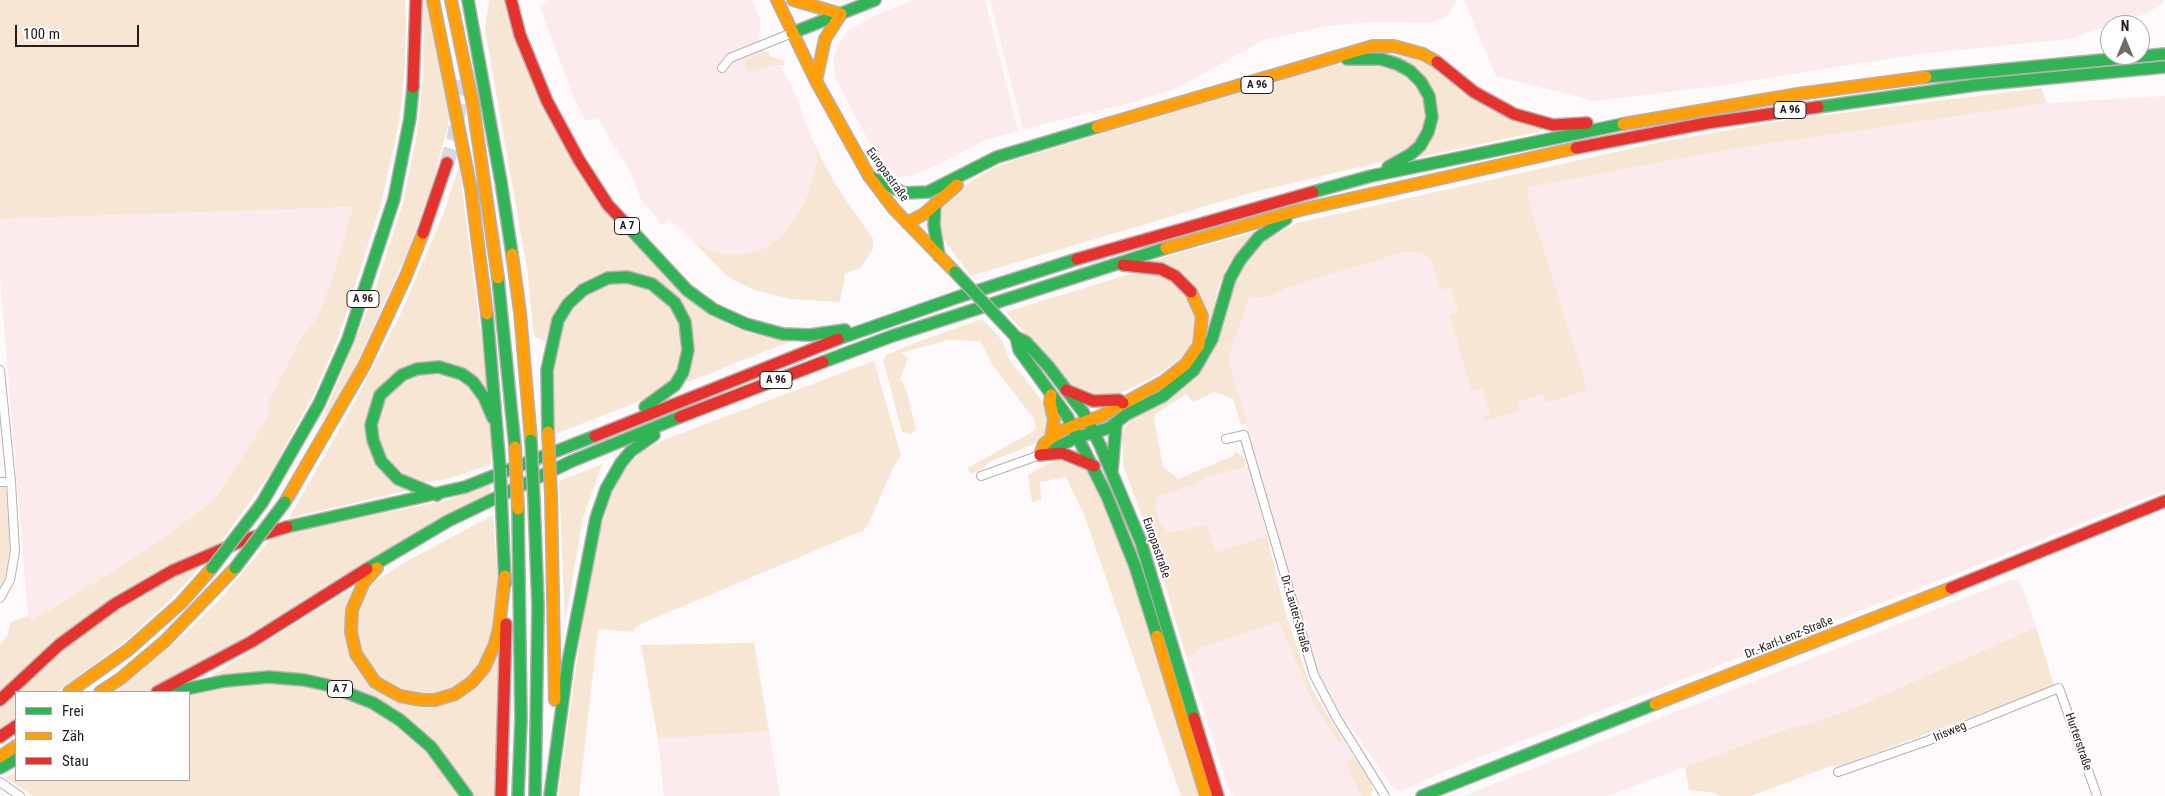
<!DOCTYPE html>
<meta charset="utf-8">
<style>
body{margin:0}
#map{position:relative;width:2165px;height:796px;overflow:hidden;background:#fef9fa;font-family:"Roboto Condensed",sans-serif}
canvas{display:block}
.legend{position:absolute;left:15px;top:691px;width:175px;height:90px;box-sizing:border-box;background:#fff;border:1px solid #a8a3a4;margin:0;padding:6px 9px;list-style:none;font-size:15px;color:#251a1c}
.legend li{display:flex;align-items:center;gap:10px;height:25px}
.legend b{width:25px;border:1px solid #a8a3a4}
.north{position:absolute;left:2100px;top:15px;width:50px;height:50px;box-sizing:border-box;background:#fff;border:1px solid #a8a3a4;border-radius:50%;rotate:0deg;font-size:14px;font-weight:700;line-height:20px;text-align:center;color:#251a1c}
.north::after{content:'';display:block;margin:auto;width:18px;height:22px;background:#71686a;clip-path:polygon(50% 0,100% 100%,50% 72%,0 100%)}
.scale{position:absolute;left:15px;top:25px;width:124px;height:22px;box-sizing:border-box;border:2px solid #251a1c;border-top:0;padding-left:6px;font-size:15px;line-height:18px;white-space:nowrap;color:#251a1c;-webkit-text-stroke:4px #fff;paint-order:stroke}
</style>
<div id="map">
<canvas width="2165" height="796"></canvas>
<ul class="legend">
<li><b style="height:6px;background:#30b455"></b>Frei</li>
<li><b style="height:6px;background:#ff9f0a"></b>Zäh</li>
<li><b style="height:6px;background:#e5322d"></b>Stau</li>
</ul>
<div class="north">N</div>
<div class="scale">100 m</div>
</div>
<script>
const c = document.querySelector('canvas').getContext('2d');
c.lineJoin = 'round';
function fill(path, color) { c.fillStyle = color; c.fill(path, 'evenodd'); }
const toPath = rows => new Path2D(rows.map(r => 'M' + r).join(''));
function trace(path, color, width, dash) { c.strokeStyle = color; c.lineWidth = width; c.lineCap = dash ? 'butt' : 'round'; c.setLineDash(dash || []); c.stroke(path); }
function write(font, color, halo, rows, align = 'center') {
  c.font = font + ' "Roboto Condensed",sans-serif'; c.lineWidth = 4; c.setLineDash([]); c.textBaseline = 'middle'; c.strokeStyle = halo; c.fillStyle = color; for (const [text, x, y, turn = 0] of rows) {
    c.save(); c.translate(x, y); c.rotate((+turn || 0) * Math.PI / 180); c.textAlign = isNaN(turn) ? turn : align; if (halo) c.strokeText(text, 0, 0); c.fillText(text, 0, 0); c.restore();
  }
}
fill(toPath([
 [548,0,752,0,761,22,759,38,767,55,777,63,790,82,816,148,817,162,808,194,801,209,780,238,762,249,745,254,718,254,694,242,669,219,662,225,641,199,630,171,598,119,585,120,574,98,543,15,540,6,548,2],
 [914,0,985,0,1018,131,985,140,936,166,907,177,896,176,881,159,867,138,836,79,833,61,838,45,849,30,878,14],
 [990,0,1456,0,1457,3,1446,17,1428,23,1373,22,1326,26,1264,40,1177,88,1135,102,1023,129],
 [1464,0,2165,0,2161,5,2145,14,2069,39,1918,54,1712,87,1594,101,1496,76],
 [2165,96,2165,490,1958,573,1450,769,1401,791,1393,788,1332,700,1319,675,1308,642,1228,359,1249,298,1268,297,1289,287,1404,252,1421,253,1431,260,1436,274,1451,287,1458,312,1449,315,1472,390,1482,387,1491,414,1482,417,1486,421,1520,411,1517,402,1543,394,1546,403,1588,390,1535,222,1527,190,1528,187,1726,150,2047,103],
 [353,207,332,280,317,317,301,338,268,402,268,417,216,497,200,511,134,558,31,621,28,616,0,278,0,219],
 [1249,466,1267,536,1217,552,1206,524,1174,532,1166,531,1159,520,1155,506,1158,497,1195,484,1207,477],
 [2017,580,2023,589,2036,627,1857,707,1809,724,1792,727,1607,796,1463,796,2008,581],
 [1279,622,1311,699,1339,744,1344,742,1354,757,1347,763,1361,796,1233,796,1228,787,1187,658,1201,648],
 [769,731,780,796,664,796,658,739]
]), '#fbebed');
fill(toPath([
 [0,0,405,0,406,23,405,64,399,122,381,204,339,335,316,390,271,472,221,542,197,553,0,691,0,645,7,636,11,622,28,616,31,621,134,558,200,511,216,497,268,417,268,402,301,338,317,317,332,280,353,207,0,219],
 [424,0,428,0,451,114,434,178,409,249,357,363,336,404,321,422,373,297,403,203,417,134,423,77],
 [489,0,505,0,581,173,728,324,748,333,774,338,794,340,683,384,690,370,672,292,603,274,572,289,553,317,545,341,534,336,527,269,485,29],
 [768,51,770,56,784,61,785,65,770,66,755,72,746,70,745,62,749,59],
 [1379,51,1406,53,1541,126,1541,131,1420,157,1418,155,1435,106],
 [1356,62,1376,64,1406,74,1425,100,1424,130,1401,157,1246,194,971,276,943,239,940,229,943,204,959,189,994,168,1014,160,1283,80,1335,65],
 [2041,88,2047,103,1726,150,1529,187,1527,190,1535,222,1588,390,1546,403,1543,394,1518,402,1520,411,1486,421,1481,417,1490,414,1482,388,1472,391,1449,315,1458,312,1451,287,1441,290,1431,260,1421,253,1404,252,1289,287,1268,297,1249,298,1228,359,1247,423,1241,425,1233,399,1215,392,1193,402,1186,394,1155,414,1154,419,1163,467,1178,479,1233,456,1235,451,1245,458,1245,467,1207,477,1195,484,1158,497,1155,506,1159,520,1167,531,1174,532,1206,524,1217,552,1267,536,1285,611,1304,668,1312,689,1344,742,1339,744,1311,699,1279,622,1201,648,1187,658,1155,551,1123,465,1123,442,1119,441,1120,436,1132,418,1173,395,1233,278,1260,243,1297,223,1656,143,1786,120],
 [816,148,835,184,873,239,873,249,860,268,845,274,840,302,790,299,754,290,727,276,694,242,718,254,745,254,762,249,780,238,801,209,808,194,817,162],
 [459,166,488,388,471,374,404,367,366,430,409,490,289,518,357,398,402,311,444,212],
 [1258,231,1232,259,1225,271,1218,288,1209,334,1200,301,1148,262],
 [1140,271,1155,271,1183,287,1196,312,1197,333,1187,352,1177,362,1150,379,1114,396,1106,399,1070,385,1006,312],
 [623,283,648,290,672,309,682,333,680,364,662,392,553,435,551,418,555,347,560,330,579,300,610,284],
 [982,319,1002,340,1009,359,1044,403,1050,416,1048,431,1039,442,989,462,981,470,970,474,968,468,1034,431,1036,427,1034,419,992,364,980,341,948,340,900,353,908,358,900,379,906,389,916,429,911,434,902,432,883,360,886,355,914,343],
 [874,361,901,456,893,468,868,525,864,530,643,623,636,627,633,632,598,629,579,796,558,796,583,618,600,531,611,495,625,469,642,451,666,439],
 [418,374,450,375,475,391,490,423,492,447,490,465,443,480,425,482,406,476,385,457,377,431,380,408,391,391],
 [1091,444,1128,533,1137,549,1159,620,1157,620,1134,547,1128,537],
 [1057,460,1067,460,1084,467,1093,480,1129,567,1201,796,1181,796,1084,514,1066,477,1040,482,1041,500,1032,502,1028,476,1030,473],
 [602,464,583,518,565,622,559,481],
 [0,485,5,487,8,495,10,546,6,574,0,588],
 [490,485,490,494,176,677,146,692,116,692,186,633,222,597,274,535,444,501],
 [493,515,498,584,493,636,471,677,443,693,411,694,382,681,363,659,356,619,371,584,402,564],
 [205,562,165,605,123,643,58,691,16,692,16,718,0,728,0,707,41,669,70,643,142,594],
 [357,586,352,661,368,682,430,706,498,655,497,796,472,796,364,694,211,676],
 [2036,627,2054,686,1843,765,1831,766,1751,796,1718,796,1715,793,1689,790,1685,767,1792,727,1809,724,1857,707],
 [754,643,769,731,658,739,641,645],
 [278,682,336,693,392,720,425,748,460,796,33,796,6,778,16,771,16,780,189,780,189,696,217,688],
 [1354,757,1370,781,1373,790,1371,796,1361,796,1350,773,1347,762]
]), '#f8e6d4');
trace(toPath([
 [447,163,454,139,465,72]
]), '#ddd8d9', 15, [15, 8]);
const street = toPath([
 [722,68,730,58,792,33],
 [0,370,11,482,15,551,10,580,0,598],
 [1226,439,1244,435,1314,675,1336,717,1385,796],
 [981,476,1040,455],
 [0,482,11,482],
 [1838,772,1927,741,2059,688,2097,796],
 [0,782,20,796]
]);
const fast = toPath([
 [468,0,501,182,512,254],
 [792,33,875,0],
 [1347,59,1381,59,1397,64,1410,71,1421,82,1429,96,1432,117,1428,132,1420,146,1411,154,1388,167],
 [1926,77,2165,54],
 [1818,107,1976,85,2165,67],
 [869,176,904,193,928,192,997,157,1097,127],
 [1313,192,1371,176,1623,124],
 [935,204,934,225,939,256],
 [623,221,687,290,713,309,746,324,783,334,810,335,845,330],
 [498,278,515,447],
 [487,314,500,468],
 [1001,321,1016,337,1026,342,1049,367,1083,412,1100,445,1141,542,1194,718],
 [1016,337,1019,350,1067,416,1107,496,1135,566,1157,636],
 [838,339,958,297,1077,259],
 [823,362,892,336,1166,248],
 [548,432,547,370,558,320,568,304,583,290,608,278,627,277,652,284,675,303,685,322,688,350,683,372,675,385,645,407],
 [1078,437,1109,428,1127,414,1163,396,1194,370,1212,339,1230,278,1240,260,1259,237,1286,219],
 [1048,451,1078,437],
 [1112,471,1116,424],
 [437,495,398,479,381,461,373,440,371,425,380,395,402,375,417,369,439,367,462,374,473,382,484,397,493,418],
 [534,501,538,606,535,796],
 [262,503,319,404,348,339,394,199,410,118,413,87],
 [518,509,521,719,518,796],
 [502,515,505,584],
 [287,527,465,487,595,436],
 [367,569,448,521,572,461,680,417],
 [172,692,224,681,269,677,304,680,327,685,373,703,400,720,431,747,467,796],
 [0,768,16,759],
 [550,796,568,662,596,518,606,489,621,463,631,451,654,435],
 [1422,796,1655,704]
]);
const slow = toPath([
 [433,0,471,189,487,314],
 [451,0,473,105,498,278],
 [777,0,816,81,869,176,894,209,955,272],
 [793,0,841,14],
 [816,81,825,39,841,14],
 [1623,124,1798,94,1926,77],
 [1097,127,1373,46,1394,46,1423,54,1437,62],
 [907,223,924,214,957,185],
 [1166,248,1300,210,1576,148],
 [512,254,520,312,531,440],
 [1051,395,1050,402,1054,420,1051,438],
 [1073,426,1101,416,1163,382,1186,364,1199,345,1202,316,1191,292],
 [1040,455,1044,444,1059,432,1073,426],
 [551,494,555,700],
 [285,502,364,366,406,276,423,233],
 [377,568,364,582,352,610,351,632,356,654,375,682,400,696,422,700,435,700,455,694,472,682,484,668,495,644,499,628,505,576],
 [1157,636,1206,796],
 [69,692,128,650,181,603,212,568],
 [100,692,120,679,165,641,235,568],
 [1655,704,1951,588],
 [0,757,16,746]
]);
const jam = toPath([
 [511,0,520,35,547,101,579,160,608,205,623,221],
 [1437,62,1474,92,1514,114,1553,125,1587,123],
 [413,87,416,0],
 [1576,148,1707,123,1818,107],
 [423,233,447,163],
 [1077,259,1313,192],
 [1123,265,1161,269,1175,276,1191,292],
 [1066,390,1093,401,1119,400,1123,403],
 [680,417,823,362],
 [595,436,838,339],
 [1040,455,1062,453,1094,466],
 [1951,588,2165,501],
 [157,692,251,642,367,569],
 [0,700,59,645,115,604,172,571,244,540,287,527],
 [1194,718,1218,796],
 [0,737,16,726],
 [501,796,506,624]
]);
trace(street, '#b6afb0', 10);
trace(fast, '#b6afb0', 14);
trace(slow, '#b6afb0', 14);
trace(jam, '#b6afb0', 14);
trace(street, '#fffefe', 8);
trace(fast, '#30b455', 11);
trace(slow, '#ff9f0a', 11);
trace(jam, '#e5322d', 11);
const fastBridge = toPath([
 [955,272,1001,321],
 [531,440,534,501],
 [500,468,502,515],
 [212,568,262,503],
 [235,568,285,502]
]);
const slowBridge = toPath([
 [548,432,551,494],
 [515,447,518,509]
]);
trace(fastBridge, '#b6afb0', 14, []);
trace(slowBridge, '#b6afb0', 14, []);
trace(fastBridge, '#30b455', 11);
trace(slowBridge, '#ff9f0a', 11);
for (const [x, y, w] of [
 [1257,85,32],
 [1790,110,32],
 [627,226,25],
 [363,299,32],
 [776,380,32],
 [340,689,25]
]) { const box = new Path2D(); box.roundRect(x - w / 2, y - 8.5, w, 17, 4); c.fillStyle = '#fff'; c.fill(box); trace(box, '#251a1c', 1); }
write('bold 11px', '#251a1c', null, [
 ["A 96",1257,85],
 ["A 96",1790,110],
 ["A 7",627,226],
 ["A 96",363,299],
 ["A 96",776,380],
 ["A 7",340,689]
]);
write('12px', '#251a1c', '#fff', [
 ["Europastraße",887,175,54],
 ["Europastraße",1156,548,71],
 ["Dr.-Lauter-Straße",1295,614,74],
 ["Dr.-Karl-Lenz-Straße",1789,638,-22],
 ["Irisweg",1950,732,-23],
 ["Hurterstraße",2078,742,71]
]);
</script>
